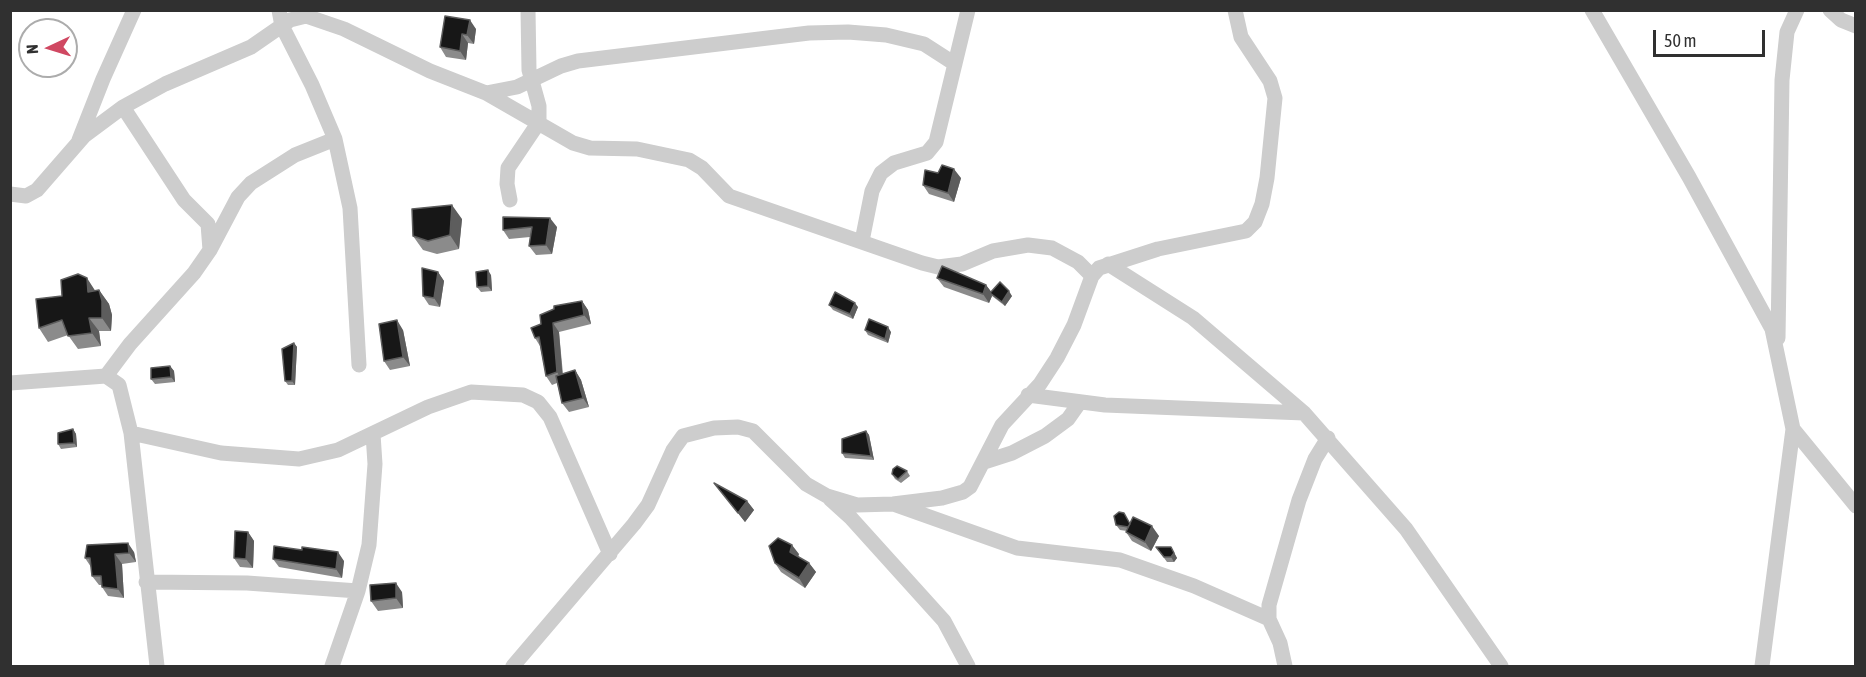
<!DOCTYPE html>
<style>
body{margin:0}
#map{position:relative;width:1866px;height:677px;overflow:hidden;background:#fff;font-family:"Asap Condensed",sans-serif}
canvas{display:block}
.frame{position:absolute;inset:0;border:12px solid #303030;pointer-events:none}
.north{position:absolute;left:18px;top:18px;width:60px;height:60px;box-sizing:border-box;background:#fff;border:2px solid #acacac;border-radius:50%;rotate:266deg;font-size:16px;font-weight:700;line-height:24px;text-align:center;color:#303030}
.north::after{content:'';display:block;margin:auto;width:21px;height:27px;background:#d04862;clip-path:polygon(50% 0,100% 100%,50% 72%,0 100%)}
.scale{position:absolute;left:1653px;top:30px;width:112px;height:27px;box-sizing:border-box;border:3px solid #303030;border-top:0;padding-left:8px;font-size:18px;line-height:21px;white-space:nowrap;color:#303030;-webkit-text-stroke:4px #fff;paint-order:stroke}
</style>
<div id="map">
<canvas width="1866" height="677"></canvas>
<div class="frame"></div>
<div class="north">N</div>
<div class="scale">50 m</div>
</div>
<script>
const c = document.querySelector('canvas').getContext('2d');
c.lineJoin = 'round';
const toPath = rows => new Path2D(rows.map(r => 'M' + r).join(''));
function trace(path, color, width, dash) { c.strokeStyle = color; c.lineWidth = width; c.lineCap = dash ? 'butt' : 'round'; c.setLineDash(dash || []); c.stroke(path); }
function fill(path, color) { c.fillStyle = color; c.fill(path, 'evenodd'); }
trace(toPath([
 [279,10,282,26,312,85,335,139,350,208,359,365],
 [1592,10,1689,177,1772,329,1793,429,1856,506],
 [1830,10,1841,20,1856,26],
 [486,93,517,87,561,66,578,61,809,33,848,32,886,35,924,44,955,64],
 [123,107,184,200,208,224,210,250],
 [79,140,103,79,134,10],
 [10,194,26,196,37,190,84,136,123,107,165,84,251,47,290,20,306,16,344,29,430,71,486,93,573,143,590,148,637,149,689,160,702,168,729,196,922,263,938,267,962,264,993,251,1028,245,1052,248,1078,262,1092,276],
 [510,200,507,184,508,168,539,122,539,106,529,70,528,10],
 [862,241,872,191,881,173,894,163,927,153,936,142,968,10],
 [1108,264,1193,318,1304,413,1406,529,1501,666],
 [1778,338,1782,80,1787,32,1797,10],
 [106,376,130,344,194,273,210,250,238,197,251,183,295,155,335,139],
 [10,383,106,376,119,385,131,433,157,666],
 [1028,395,1105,405,1304,413],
 [131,433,221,453,299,459,338,450,428,407,471,392,523,395,538,402,550,417,610,554],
 [984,462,1012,453,1045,436,1068,419,1080,402],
 [830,499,851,518,944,621,968,666],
 [896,505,1017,548,1120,560,1194,586,1269,619],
 [146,582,247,583,358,591],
 [332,666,358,591,369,545,375,464,373,434],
 [513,666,634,524,648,505,673,450,683,436,714,428,738,427,753,431,806,484,827,496,857,505,893,504,942,498,963,492,970,487,1002,425,1040,384,1057,358,1074,325,1092,276,1099,268,1158,249,1246,231,1255,222,1262,204,1267,178,1275,98,1270,81,1241,37,1235,10],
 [1285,666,1280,643,1269,619,1269,605,1299,500,1315,459,1328,438],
 [1762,666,1793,429]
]), '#cdcdcd', 15);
fill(toPath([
 [445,16,476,29,474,44,468,43,466,60,446,57,440,47],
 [938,173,961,178,954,202,929,194,923,185],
 [503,217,557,227,552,254,536,255,529,246,530,237,509,239,503,230],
 [462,219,459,249,437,254,423,250,413,236],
 [438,272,444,281,440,307,429,305,423,296],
 [491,275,492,291,481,292,477,287],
 [937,278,986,285,991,292,1012,296,1005,306,992,296,989,303,944,287],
 [99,290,109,304,112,315,111,331,99,331,101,346,78,349,68,335,48,342,39,328,96,291],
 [582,301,588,310,591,324,559,332,563,374,575,370,581,380,589,407,569,412,562,403,557,383,552,385,546,376,540,346,535,338,541,324],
 [829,305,858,307,853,319,833,310],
 [403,330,410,366,390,370,384,361],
 [865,330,891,332,888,343,868,335],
 [294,343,297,347,295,385,288,385,285,381],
 [170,366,174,371,175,382,155,384,151,379],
 [73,429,76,434,77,447,61,449,58,444],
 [866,431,869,435,874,460,845,458,842,453],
 [907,471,910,476,901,483,895,479,892,474],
 [714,483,747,501,754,510,745,522],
 [1130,523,1159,536,1151,551,1132,541,1126,532,1127,531,1120,530,1116,525],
 [248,532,254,541,253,568,240,567,234,558],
 [1156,547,1171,547,1177,558,1174,562,1167,562],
 [302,550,344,561,342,578,279,567,273,559],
 [134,552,136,562,122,564,124,598,108,596,102,587,102,585,99,585,92,576,91,567,85,558],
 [799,554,798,557,809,563,816,572,805,588,781,572,775,563],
 [402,592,403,608,378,611,371,601]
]), '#8b8b8b');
fill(toPath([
 [470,20,476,29,474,44,467,35],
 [462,34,468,43,466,60,460,51],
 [954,169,961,178,954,202,948,193],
 [452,205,462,219,459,249,450,235],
 [550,218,557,227,552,254,546,245],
 [488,270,491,275,492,291,488,286],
 [438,272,444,281,440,307,434,298],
 [87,278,96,292,88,292],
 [986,285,993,294,990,293,992,296,989,303,983,294],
 [99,290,109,304,112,315,111,331,102,318],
 [1009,291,1012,296,1005,306,1002,302],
 [582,301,588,310,591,324,584,315],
 [855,303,858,307,853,319,850,314],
 [89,318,99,331,101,346,92,333],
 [397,320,403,330,410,366,403,357],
 [553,323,559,332,563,382,557,372],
 [888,327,891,332,888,343,885,339],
 [294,343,297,347,295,385,292,381],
 [170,366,174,371,175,382,171,377],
 [575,370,581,380,589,407,583,398],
 [73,429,76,434,77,447,74,443],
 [866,431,869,435,874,460,871,456],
 [747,501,754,510,745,522,738,513],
 [1152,526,1159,536,1151,551,1145,542],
 [248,532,254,541,253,568,246,559],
 [128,543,134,552,136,562,129,553],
 [792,545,799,554,796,561,790,552],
 [1171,547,1177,558,1174,562,1171,557],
 [338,552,344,561,342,578,336,569],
 [115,554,122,564,124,598,118,589],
 [809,563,816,572,805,588,799,578],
 [396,583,402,592,403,608,396,598]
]), '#5d5d5d');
const building = toPath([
 [445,16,470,20,467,35,462,34,460,51,440,47,445,16],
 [942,165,954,169,948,193,923,185,925,170,938,173,942,165],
 [452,205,450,235,428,241,413,236,412,209,452,205],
 [503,217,550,218,546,245,529,246,532,227,503,230,503,217],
 [942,266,986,285,983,294,937,278,942,266],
 [422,268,438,272,434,298,423,296,422,268],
 [488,270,488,286,477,287,476,272,488,270],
 [78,274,87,278,88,292,99,290,102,301,102,318,89,318,92,333,68,336,62,320,39,328,36,299,62,296,61,280,78,274],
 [1000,282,1009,291,1002,302,990,293,1000,282],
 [835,292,855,303,850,314,829,305,835,292],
 [582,301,584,315,553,323,557,372,546,376,539,337,535,338,531,328,541,324,540,315,554,309,554,306,582,301],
 [869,319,888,327,885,339,865,330,869,319],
 [397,320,403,357,384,361,379,324,397,320],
 [294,343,292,381,285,381,282,349,294,343],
 [170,366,171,377,151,379,151,368,170,366],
 [575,370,583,398,562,403,556,376,575,370],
 [73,429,74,443,58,444,58,433,73,429],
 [866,431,871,456,842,453,842,439,866,431],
 [897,466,907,471,898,479,892,474,893,469,897,466],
 [714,483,747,501,738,513,714,483],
 [1119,512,1124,513,1130,524,1128,527,1116,525,1114,516,1119,512],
 [1133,517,1152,526,1145,542,1126,532,1133,517],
 [235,531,248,532,246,559,234,558,235,531],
 [778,538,792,545,790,552,809,563,799,578,775,563,769,546,778,538],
 [128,543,129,553,115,554,118,589,102,587,101,576,92,576,90,558,85,558,87,545,128,543],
 [274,546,302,550,302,547,338,552,336,569,273,559,274,546],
 [1156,547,1171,547,1174,553,1171,557,1164,557,1156,547],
 [396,583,396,598,371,601,370,585,396,583]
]);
fill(building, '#171717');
trace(building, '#5d5d5d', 1.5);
</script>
